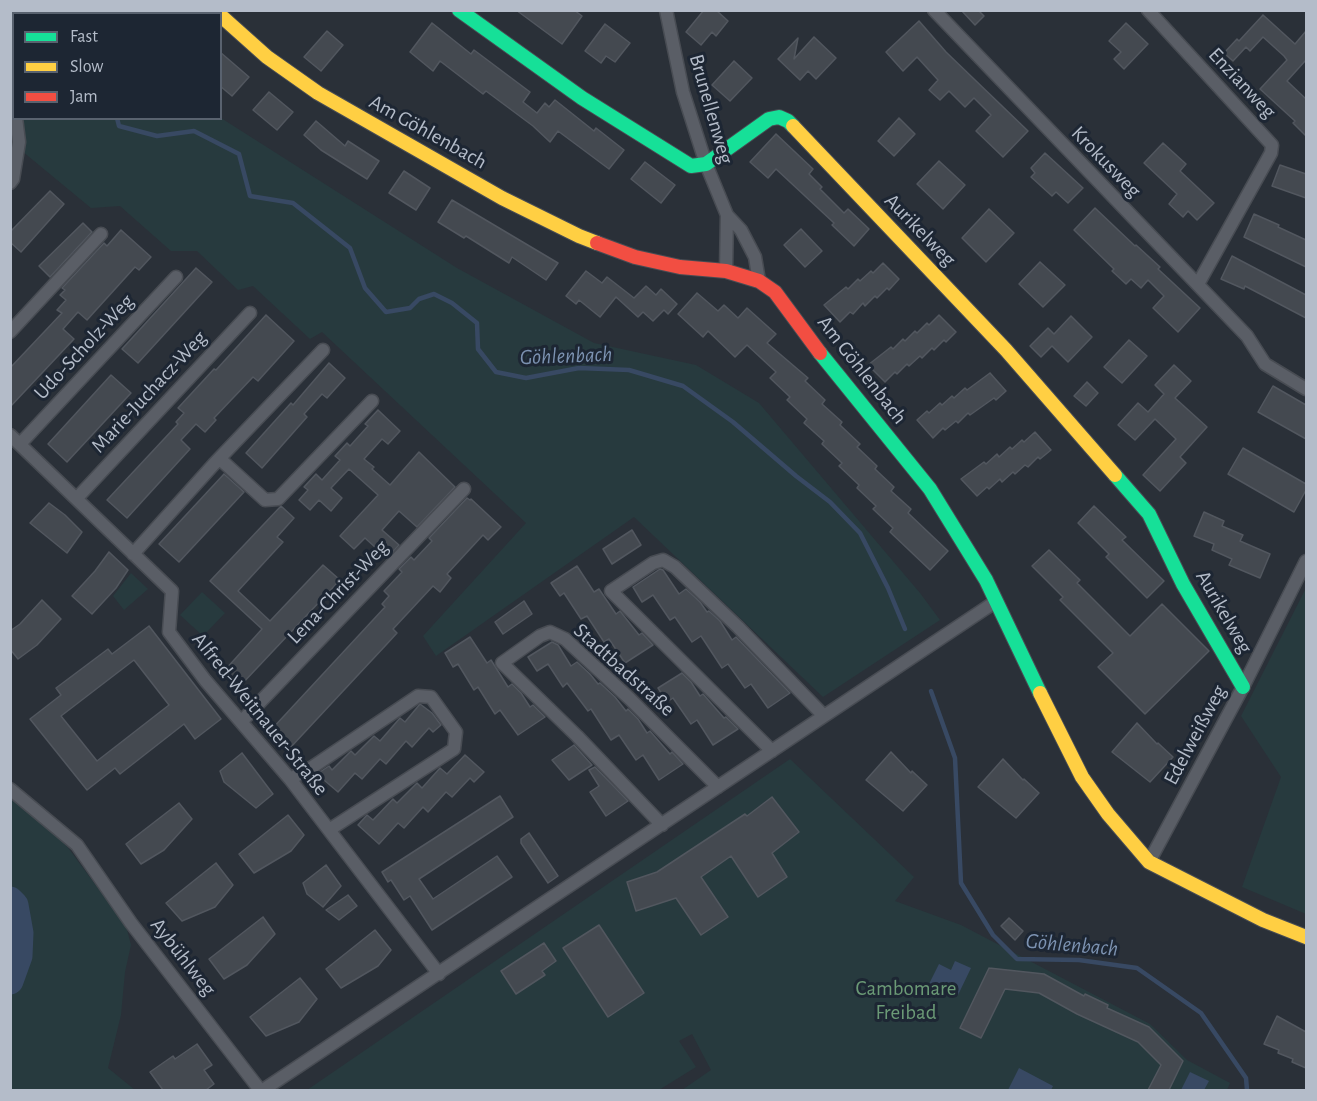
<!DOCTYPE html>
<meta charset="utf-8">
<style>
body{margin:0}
#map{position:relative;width:1317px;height:1101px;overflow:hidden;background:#2a3038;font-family:"Alegreya Sans",sans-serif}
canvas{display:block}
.frame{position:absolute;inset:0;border:12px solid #b4bcc9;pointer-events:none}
.legend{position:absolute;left:12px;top:12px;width:210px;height:108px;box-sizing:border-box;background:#1d2633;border:2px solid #59626f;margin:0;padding:8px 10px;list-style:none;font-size:18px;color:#b4bcc9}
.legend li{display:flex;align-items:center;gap:12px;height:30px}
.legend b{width:30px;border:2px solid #59626f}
</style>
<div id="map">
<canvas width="1317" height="1101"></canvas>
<div class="frame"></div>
<ul class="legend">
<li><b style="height:8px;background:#16e098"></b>Fast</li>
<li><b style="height:8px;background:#ffcf43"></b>Slow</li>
<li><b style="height:8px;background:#f24e42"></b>Jam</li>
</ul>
</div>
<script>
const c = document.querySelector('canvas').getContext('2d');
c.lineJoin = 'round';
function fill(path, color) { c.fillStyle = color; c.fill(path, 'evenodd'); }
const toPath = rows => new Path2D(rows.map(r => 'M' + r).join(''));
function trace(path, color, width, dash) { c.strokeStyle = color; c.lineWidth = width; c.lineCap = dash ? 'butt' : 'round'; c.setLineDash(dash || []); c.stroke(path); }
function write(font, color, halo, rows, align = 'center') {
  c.font = font + ' "Alegreya Sans",sans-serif'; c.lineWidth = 6; c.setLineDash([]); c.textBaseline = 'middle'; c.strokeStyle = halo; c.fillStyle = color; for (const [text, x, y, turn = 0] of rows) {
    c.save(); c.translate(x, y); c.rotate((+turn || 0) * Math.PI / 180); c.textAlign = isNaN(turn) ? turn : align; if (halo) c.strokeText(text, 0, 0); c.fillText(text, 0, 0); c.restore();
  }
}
fill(toPath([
 [221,118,457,268,594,343,696,365,759,403,920,593,940,620,823,697,634,517,436,656,423,636,526,523,322,332,310,339,253,286,238,290,197,251,171,251,120,206,91,208,22,151,19,119],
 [131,573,148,589,124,610,113,596],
 [1306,588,1306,914,1242,887,1281,777,1241,716],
 [202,592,225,613,203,636,180,615],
 [790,759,914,877,895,901,961,925,1150,1024,1187,1060,1230,1083,1227,1090,682,1090,711,1070,692,1034,679,1041,696,1067,659,1090,307,1090],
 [10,794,37,811,69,849,126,926,131,945,125,972,121,1015,108,1068,135,1090,11,1090]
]), '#273a3e');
fill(toPath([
 [955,961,971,968,958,995,942,988,940,992,928,986,939,964,951,970],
 [1019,1068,1053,1086,1051,1090,1008,1090],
 [1190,1072,1209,1081,1204,1090,1181,1090]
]), '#384963');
trace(toPath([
 [117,118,119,126,157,136,194,131,239,154,250,196,293,203,350,248,365,288,386,312,410,308,419,299,434,294,452,303,477,323,478,349,496,372,526,378,579,368,629,370,683,386,733,422,796,476,830,502,860,533,888,588,905,629],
 [931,691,955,758,961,883,993,935,1017,959,1079,960,1137,968,1201,1013,1246,1078,1247,1090]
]), '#384963', 4.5);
trace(toPath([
 [10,900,15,905,20,933,19,956,10,981]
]), '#384963', 27);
const building = toPath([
 [516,10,574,10,582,16,562,44,516,10],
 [704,10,716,10,728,21,716,36,712,32,701,45,686,32,704,10],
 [961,10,978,10,984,16,975,25,961,10],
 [1263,15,1295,44,1306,31,1306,60,1287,81,1306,99,1306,136,1293,123,1295,121,1260,89,1287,60,1284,56,1263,37,1250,51,1246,47,1233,61,1224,53,1237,39,1239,41,1263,15],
 [919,21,946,52,1028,131,1003,157,976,131,991,115,974,98,965,107,949,91,940,100,929,90,938,80,917,57,903,71,886,52,919,21],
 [432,23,471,54,474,50,530,92,523,102,537,113,545,103,549,107,555,100,594,131,596,128,624,150,609,169,558,131,550,142,533,126,486,91,483,94,440,61,433,71,410,52,432,23],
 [1126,23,1148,44,1124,69,1114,59,1121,52,1109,41,1126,23],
 [605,24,630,43,615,62,606,56,601,63,585,51,605,24],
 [327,31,343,45,321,71,304,57,327,31],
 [814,37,836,58,816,79,808,71,800,80,778,59,798,38,794,59,814,37],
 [220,52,249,77,232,96,220,86,220,52],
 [734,61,752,78,730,101,712,85,734,61],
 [269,92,293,112,277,130,253,110,269,92],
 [899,118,915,134,894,156,878,141,899,118],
 [316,121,345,146,348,141,379,161,367,179,321,150,304,135,316,121],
 [776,134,813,169,809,174,822,187,820,189,844,213,848,209,869,229,854,246,832,225,834,223,776,169,768,178,750,162,776,134],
 [1163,143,1186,164,1180,171,1214,203,1197,220,1188,211,1183,217,1169,204,1177,194,1144,163,1163,143],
 [1045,153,1083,188,1068,203,1056,192,1052,196,1031,177,1035,173,1031,168,1045,153],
 [939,161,965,185,943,209,917,184,939,161],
 [645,162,675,185,661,203,631,179,645,162],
 [1280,165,1306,174,1306,198,1272,186,1280,165],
 [404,171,430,188,416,210,389,193,404,171],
 [50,191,64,204,21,252,10,242,10,232,50,191],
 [452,200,558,263,546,280,512,257,509,263,466,236,464,238,438,222,452,200],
 [1095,208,1135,246,1136,245,1160,267,1158,269,1200,308,1178,332,1153,308,1164,296,1148,280,1141,288,1131,279,1126,284,1112,271,1114,269,1074,230,1095,208],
 [989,209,1014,233,986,262,962,238,989,209],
 [1254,214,1279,225,1278,227,1306,240,1306,267,1244,237,1254,214],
 [83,223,92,232,50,277,39,266,83,223],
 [801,229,822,251,805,267,784,245,801,229],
 [121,230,151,257,139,270,135,267,87,320,78,312,63,329,74,339,10,407,10,368,62,313,57,310,66,300,60,295,65,290,62,288,104,243,107,246,121,230],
 [1232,256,1306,295,1306,318,1245,286,1244,289,1221,279,1232,256],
 [1040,262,1065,285,1043,307,1019,284,1040,262],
 [883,263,899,279,889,290,887,288,877,298,875,296,865,306,863,303,853,314,850,312,840,322,824,305,846,287,848,289,858,279,860,281,871,271,873,273,883,263],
 [196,268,212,282,138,363,122,349,196,268],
 [586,271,602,283,607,277,634,298,646,286,656,295,661,289,677,304,668,314,664,310,653,321,643,312,638,317,616,297,600,317,579,300,576,304,566,296,586,271],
 [697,293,718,311,724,305,738,318,747,308,776,334,767,343,808,378,805,381,825,400,822,404,842,422,840,425,860,444,857,447,877,466,875,469,894,487,891,491,911,509,908,513,948,551,930,570,890,532,893,528,873,509,876,506,857,488,859,485,839,466,842,463,822,444,824,441,804,423,807,419,787,400,790,397,770,378,776,372,747,345,735,357,708,331,703,337,678,314,697,293],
 [266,315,294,341,258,381,253,377,214,418,216,420,205,432,196,424,181,440,190,449,127,518,107,500,178,424,176,422,184,413,178,408,214,369,216,370,266,315],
 [939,315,956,332,946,342,944,340,934,350,932,348,922,358,920,356,909,366,907,364,897,374,895,372,885,382,868,365,891,347,893,349,903,339,905,341,915,331,917,333,927,323,929,325,939,315],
 [1071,316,1092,337,1068,362,1052,346,1041,357,1030,346,1048,328,1054,334,1071,316],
 [1129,340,1147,356,1122,383,1104,367,1129,340],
 [329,363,345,378,327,398,322,394,304,414,307,417,262,468,246,453,291,403,293,405,329,363],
 [1174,365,1191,381,1175,398,1207,427,1180,457,1186,463,1160,491,1143,475,1176,439,1155,419,1135,440,1118,425,1138,403,1148,412,1164,394,1155,385,1174,365],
 [990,373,1006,391,996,400,994,398,970,415,968,413,958,423,956,421,945,430,943,428,933,438,917,420,927,411,929,413,940,403,942,405,952,396,954,398,965,388,967,390,990,373],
 [111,375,131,393,67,462,48,444,111,375],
 [1087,382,1098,393,1086,406,1074,396,1087,382],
 [1273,386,1306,405,1306,439,1258,412,1273,386],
 [378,410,400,431,388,444,382,439,364,459,374,467,372,469,390,485,419,452,455,487,417,527,399,511,382,530,399,545,387,558,365,538,354,549,340,536,378,495,349,469,331,488,342,498,331,511,319,500,310,510,299,500,308,490,304,487,316,474,322,480,340,460,335,456,347,443,350,446,368,426,365,424,378,410],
 [1035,432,1051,450,1040,459,1038,457,1028,467,1025,465,1015,474,1013,472,1002,482,1000,479,989,489,987,487,977,496,961,479,984,462,986,464,997,454,999,457,1010,447,1012,449,1022,440,1024,442,1035,432],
 [1243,448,1306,484,1306,490,1294,512,1228,474,1243,448],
 [224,474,244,492,179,562,159,544,224,474],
 [467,498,470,500,471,499,501,527,488,540,483,535,447,574,451,578,440,592,433,586,393,629,397,633,386,645,290,748,271,730,385,607,382,604,389,596,384,591,402,572,399,569,411,557,414,560,432,541,429,538,467,498],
 [49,503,65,515,82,532,67,553,30,523,49,503],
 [281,506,294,518,277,537,283,542,238,591,270,621,323,565,340,580,241,685,225,670,262,629,210,581,281,506],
 [1094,506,1126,537,1122,540,1164,581,1147,598,1106,557,1109,554,1078,523,1094,506],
 [1204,512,1224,521,1222,526,1243,535,1240,541,1270,554,1260,578,1229,565,1232,559,1212,550,1214,544,1194,536,1204,512],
 [632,530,641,545,612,564,603,549,632,530],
 [1049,550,1080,580,1077,583,1130,636,1162,604,1209,651,1145,714,1098,667,1113,653,1060,600,1063,597,1032,566,1049,550],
 [109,552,128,570,116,588,92,614,72,596,95,571,109,552],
 [577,566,594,592,599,589,616,614,620,611,639,635,642,633,653,645,625,663,609,639,604,642,587,616,581,619,564,593,560,596,551,583,577,566],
 [660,569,663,570,679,594,686,589,700,602,707,612,709,611,720,621,732,640,736,637,790,693,768,708,751,684,745,688,728,664,722,668,701,636,692,642,675,617,670,620,653,595,642,602,633,587,660,569],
 [42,600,61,619,37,645,18,659,10,649,10,631,20,624,42,600],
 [524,601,532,614,503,634,495,622,524,601],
 [149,626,221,719,195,739,184,724,120,774,115,768,87,790,30,719,61,695,56,688,108,649,112,654,149,626],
 [134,660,169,705,97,761,61,716,134,660],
 [470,637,487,663,491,660,508,687,512,684,521,693,530,707,533,705,545,717,518,735,500,710,495,714,478,687,474,690,458,664,453,667,445,653,470,637],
 [552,642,558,645,571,666,577,662,590,674,598,684,600,683,615,697,626,711,628,709,638,719,647,733,650,731,670,754,672,752,683,764,659,780,643,755,636,760,619,735,611,740,591,709,588,711,567,683,563,687,548,664,537,671,528,657,552,642],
 [682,673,691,682,700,696,703,694,724,718,726,717,738,729,713,745,697,720,691,724,673,698,667,702,658,688,682,673],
 [420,704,432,713,441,725,433,732,429,728,412,747,406,741,386,764,380,759,362,779,355,773,338,792,317,774,329,766,332,770,351,751,355,755,374,736,380,741,400,718,405,722,420,704],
 [1137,723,1157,744,1158,743,1173,757,1150,782,1112,752,1137,723],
 [574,745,592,765,569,780,552,760,574,745],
 [891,752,911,773,912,771,927,785,903,811,866,780,891,752],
 [242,753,273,794,256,808,224,782,220,771,242,753],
 [465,755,484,772,474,782,470,778,452,797,446,792,428,812,423,807,404,828,398,823,379,844,358,825,367,815,373,820,393,799,397,803,417,783,422,788,440,768,447,774,465,755],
 [1003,759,1023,780,1024,779,1039,793,1016,818,978,787,1003,759],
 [595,767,628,801,606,816,590,792,599,786,589,770,595,767],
 [500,796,513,817,419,879,433,899,497,856,512,877,432,930,410,896,404,900,391,880,388,882,382,872,500,796],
 [772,797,799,832,772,853,787,877,758,897,731,856,701,877,728,917,701,935,676,898,636,911,627,882,657,872,745,814,747,816,772,797],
 [179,803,192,819,164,850,141,864,126,844,179,803],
 [288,815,304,835,291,851,254,873,239,854,288,815],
 [529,833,558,876,548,883,521,843,521,839,529,833],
 [216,863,233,885,215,907,182,921,166,903,216,863],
 [326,865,341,886,323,907,307,894,303,883,326,865],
 [348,895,357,906,339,920,326,910,348,895],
 [263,917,275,934,247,965,224,979,209,959,263,917],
 [1009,918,1023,931,1015,940,1001,926,1009,918],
 [599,925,644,993,608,1017,563,948,599,925],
 [375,930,391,950,378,966,341,988,326,969,375,930],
 [544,943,556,961,542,971,545,975,516,994,501,971,544,943],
 [989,968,1044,974,1084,996,1085,994,1108,1005,1107,1008,1149,1027,1183,1061,1169,1090,1148,1090,1161,1065,1138,1042,1077,1014,1039,993,1005,989,981,1038,960,1028,989,968],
 [300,978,317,999,299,1022,266,1036,250,1017,300,978],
 [1277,1016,1306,1032,1306,1068,1292,1062,1293,1059,1278,1053,1279,1050,1264,1044,1277,1016],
 [197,1044,212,1065,204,1070,214,1084,206,1090,163,1090,150,1072,173,1056,175,1059,197,1044]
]);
fill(building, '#444950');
trace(building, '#52575f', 1.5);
const street = toPath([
 [666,10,683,92,706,164,727,215,741,230,755,257,759,281],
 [934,10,1247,336,1265,364,1306,389],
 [1148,10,1272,145,1271,153,1198,284],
 [10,80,14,102],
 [10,183,13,179,19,142,16,118],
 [726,271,727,215],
 [10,332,101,234],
 [10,435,172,591,169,632,205,680,290,779,439,974],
 [20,444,176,277],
 [220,459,265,500,278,499,372,401],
 [77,498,250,313],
 [133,554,214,464,323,350],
 [241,722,464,489],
 [772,751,611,591,653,563,663,560,675,567,738,627,824,716],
 [290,779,311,768,418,696,431,697,456,732,454,749,329,830],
 [10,789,77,845,131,923,260,1090],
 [662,825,577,736,502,663,540,636,550,632,565,639,630,699,718,787],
 [1149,862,1243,687,1306,561],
 [263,1090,995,602]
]);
const fast = toPath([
 [459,10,582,98,691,166,706,164,769,119,779,117,788,121,793,126],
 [820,353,930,489,986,580,1040,693],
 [1115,475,1149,514,1183,584,1243,687]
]);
const slow = toPath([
 [220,15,267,57,318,93,502,198,579,236,597,243],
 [793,126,1006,350,1115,475],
 [1040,693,1082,777,1108,814,1149,862,1263,920,1306,937]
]);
const jam = toPath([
 [597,243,635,257,680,267,726,271,759,281,775,292,820,353]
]);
trace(street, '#484c53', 15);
trace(fast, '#484c53', 16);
trace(slow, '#484c53', 16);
trace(jam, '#484c53', 16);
trace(street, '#5a5e66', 12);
trace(fast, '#16e098', 14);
trace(slow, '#ffcf43', 14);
trace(jam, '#f24e42', 14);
write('21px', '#b4bcc9', '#1d2633', [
 ["Enzianweg",1242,83,47],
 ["Brunellenweg",711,109,74],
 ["Am Göhlenbach",428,132,29],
 ["Krokusweg",1106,162,46],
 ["Aurikelweg",920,230,46],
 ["Udo-Scholz-Weg",84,347,-47],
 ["Am Göhlenbach",862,370,52],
 ["Marie-Juchacz-Weg",149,392,-47],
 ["Lena-Christ-Weg",338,592,-46],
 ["Aurikelweg",1224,612,60],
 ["Stadtbadstraße",624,670,42],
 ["Alfred-Weitnauer-Straße",260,714,51],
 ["Edelweißweg",1195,735,-62],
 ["Aybühlweg",183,957,52]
]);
write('21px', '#6b9a76', '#1d2633', [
 ["Cambomare",906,989],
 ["Freibad",906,1013]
]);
write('italic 22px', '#7c92b1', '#1d2633', [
 ["Göhlenbach",566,356,-2],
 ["Göhlenbach",1072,945,5]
]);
</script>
